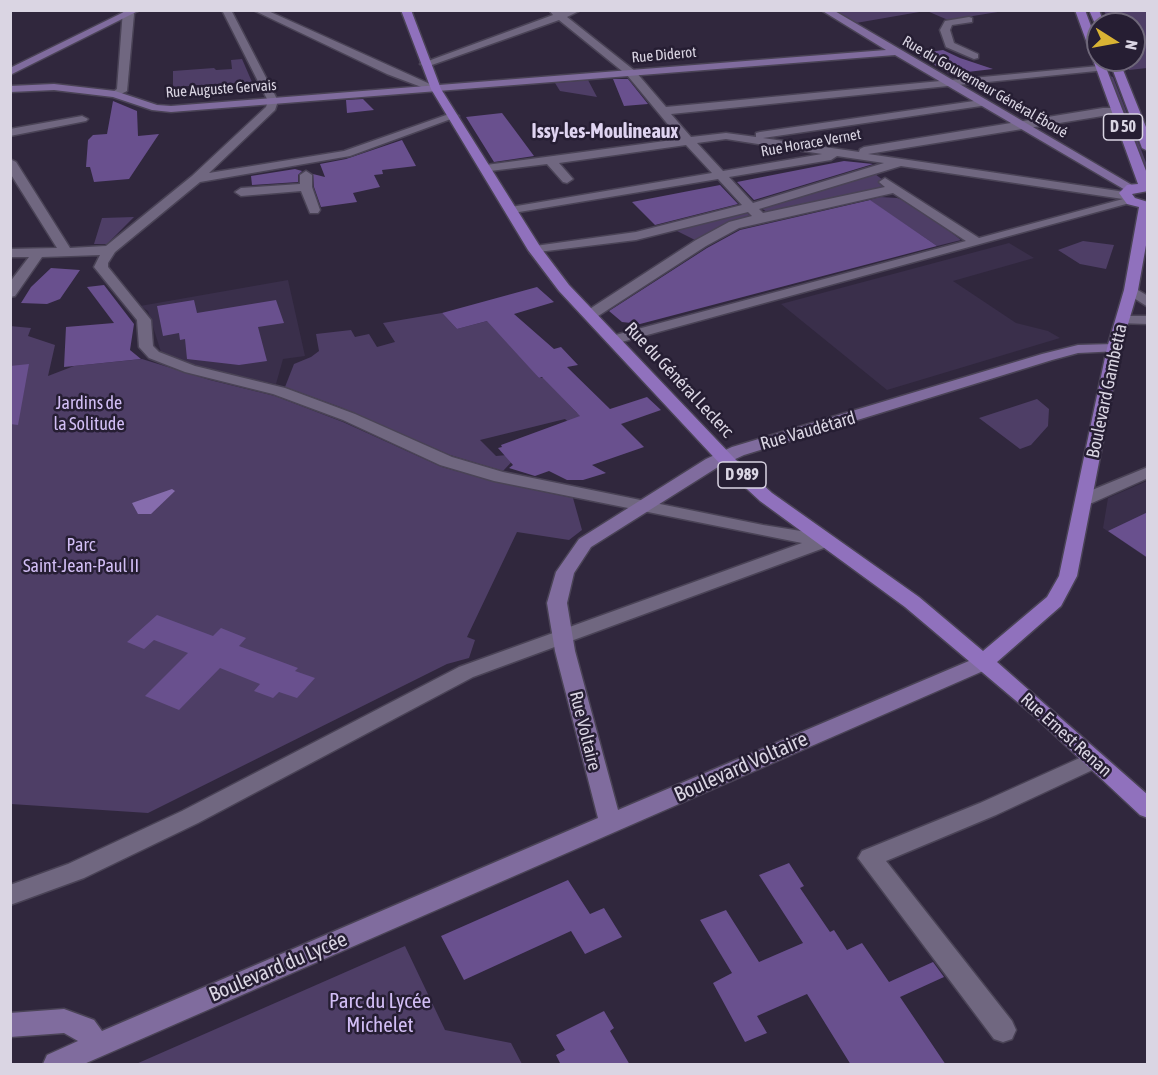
<!DOCTYPE html>
<meta charset="utf-8">
<style>
body{margin:0}
#map{position:relative;width:1158px;height:1075px;overflow:hidden;background:#30273d;font-family:"Asap Condensed",sans-serif}
canvas{display:block}
.frame{position:absolute;inset:0;border:12px solid #dad5e3;pointer-events:none}
.north{position:absolute;left:1086px;top:12px;width:60px;height:60px;box-sizing:border-box;background:#261e33;border:2px solid #6e6779;border-radius:50%;rotate:101deg;font-size:16px;font-weight:700;line-height:24px;text-align:center;color:#dad5e3}
.north::after{content:'';display:block;margin:auto;width:21px;height:27px;background:#d9b334;clip-path:polygon(50% 0,100% 100%,50% 72%,0 100%)}
</style>
<div id="map">
<canvas width="1158" height="1075"></canvas>
<div class="frame"></div>
<div class="north">N</div>
</div>
<script>
const c = document.querySelector('canvas').getContext('2d');
c.lineJoin = 'round';
function fill(path, color) { c.fillStyle = color; c.fill(path, 'evenodd'); }
const toPath = rows => new Path2D(rows.map(r => 'M' + r).join(''));
function trace(path, color, width, dash) { c.strokeStyle = color; c.lineWidth = width; c.lineCap = dash ? 'butt' : 'round'; c.setLineDash(dash || []); c.stroke(path); }
function write(font, color, halo, rows, align = 'center') {
  c.font = font + ' "Asap Condensed",sans-serif'; c.lineWidth = 5; c.setLineDash([]); c.textBaseline = 'middle'; c.strokeStyle = halo; c.fillStyle = color; for (const [text, x, y, turn = 0] of rows) {
    c.save(); c.translate(x, y); c.rotate((+turn || 0) * Math.PI / 180); c.textAlign = isNaN(turn) ? turn : align; if (halo) c.strokeText(text, 0, 0); c.fillText(text, 0, 0); c.restore();
  }
}
fill(toPath([
 [1009,243,1034,258,953,281,1016,323,1048,331,1060,338,887,390,781,304],
 [288,280,305,356,283,359,276,384,209,370,161,352,148,311,140,306],
 [1147,481,1147,558,1103,528,1108,498]
]), '#3a2f4b');
fill(toPath([
 [836,11,836,10,925,11,856,23],
 [927,11,1004,11,948,20],
 [1104,11,1147,11,1147,68,1129,70,1125,60,1134,60,1134,24,1110,24],
 [242,59,252,82,173,87,173,71,214,68,216,70,232,69,231,60],
 [1110,76,1113,77,1147,165,1147,174],
 [588,80,597,97,560,91,555,83],
 [871,171,895,189,772,215,756,205],
 [880,197,897,198,914,204,961,240,937,246,869,200],
 [744,208,753,220,701,243,669,227],
 [134,217,107,244,94,244,102,218],
 [1083,241,1114,245,1106,269,1080,264,1058,250],
 [442,313,457,329,491,320,539,378,544,378,577,413,581,414,574,427,565,419,480,440,496,456,519,454,503,471,450,455,340,407,285,387,294,364,311,357,319,351,316,334,351,330,355,337,369,334,377,347,395,342,383,323],
 [10,326,31,328,28,336,55,345,48,376,74,366,142,359,210,380,275,396,343,422,442,467,496,482,573,498,582,530,569,540,517,532,467,637,475,640,469,658,447,664,148,813,11,804],
 [1037,399,1049,409,1048,426,1031,445,1020,449,979,418],
 [405,946,445,1030,511,1043,522,1064,136,1064]
]), '#4e3e66');
fill(toPath([
 [172,489,175,491,151,514,138,514,132,503]
]), '#866cad');
fill(toPath([
 [943,50,960,58,993,69,950,74,916,54],
 [613,79,628,79,648,104,624,106],
 [363,99,374,110,347,113,346,100],
 [113,101,137,111,138,136,159,134,129,179,94,182,90,167,86,167,88,140,93,135,107,134],
 [502,113,514,129,534,156,494,162,466,117],
 [402,140,416,166,382,170,383,174,374,175,380,187,353,193,357,202,321,207,314,187,313,174,325,177,320,164,346,159],
 [844,161,873,164,754,200,737,182],
 [295,169,302,171,298,175,298,182,252,185,251,176],
 [720,185,738,204,655,225,632,202],
 [870,200,937,246,640,324,622,322,609,311,707,248,740,230],
 [51,268,80,270,60,299,47,304,21,303,31,287],
 [104,285,134,324,130,350,141,359,64,367,66,327,114,323,87,287],
 [537,287,554,302,514,314,554,349,561,347,578,365,567,367,610,409,647,397,661,410,621,424,644,447,592,465,606,473,583,480,567,480,549,471,535,476,509,468,513,465,498,448,502,447,501,445,580,416,542,377,539,378,487,321,457,329,442,313],
 [194,300,197,313,276,300,284,323,258,327,267,361,239,365,187,359,185,339,180,340,179,333,163,336,157,306],
 [29,364,18,425,10,424,10,366],
 [1148,512,1148,558,1108,531],
 [157,615,213,636,221,628,246,638,239,646,298,668,295,671,315,678,297,698,279,692,273,698,254,691,260,684,220,668,179,710,145,696,188,653,154,640,144,649,127,642],
 [789,863,804,886,800,888,830,932,834,930,847,950,862,943,889,982,933,962,944,977,900,997,946,1065,851,1065,807,994,757,1016,767,1033,745,1042,713,983,732,973,700,920,726,910,759,962,803,943,759,875],
 [568,880,590,914,604,908,622,937,585,954,571,931,464,980,441,936],
 [604,1011,614,1028,610,1031,630,1065,561,1065,556,1055,565,1050,556,1035]
]), '#69508e');
const street = toPath([
 [123,10,132,10,134,14,127,91,115,97,110,94,117,89,123,10],
 [222,10,231,10,278,101,275,110,209,173,344,151,449,114,459,116,350,156,200,182,115,252,108,263,108,267,151,320,153,346,159,352,195,366,285,388,355,414,452,457,503,472,763,525,826,535,835,541,832,545,473,677,198,823,84,878,10,905,10,885,68,864,182,811,459,667,802,543,494,481,440,465,343,420,273,394,185,372,149,358,139,347,137,320,94,267,100,255,42,257,15,296,10,297,10,282,29,257,10,257,10,249,57,248,10,173,10,159,16,162,70,248,106,246,192,176,266,107,268,101,222,10],
 [253,10,266,10,441,89,432,91,387,74,253,10],
 [549,10,581,10,567,17,635,71,666,107,1120,64,1121,66,1116,69,671,114,691,137,726,133,756,137,756,133,760,132,981,100,986,103,981,106,763,138,859,152,860,149,864,147,1103,108,1117,108,1123,111,1121,113,868,154,1125,192,1137,201,618,343,608,343,606,340,608,337,966,241,893,193,739,228,706,246,595,318,585,318,583,315,585,312,696,240,729,222,752,216,748,212,636,240,530,253,530,247,535,246,636,232,742,205,718,179,507,214,507,208,511,207,712,173,686,145,559,163,573,179,567,183,563,182,547,164,482,172,480,169,486,165,680,139,627,75,559,20,429,66,420,64,553,15,549,10],
 [726,139,822,154,723,171,697,143,726,139],
 [837,156,884,163,753,203,729,177,831,160,837,156],
 [901,166,1123,199,979,238,885,178,879,182,885,187,763,213,759,209,901,166],
 [969,17,972,18,972,22,952,25,950,30,954,43,978,54,978,58,974,59,946,47,940,30,945,21,969,17],
 [82,116,88,119,86,121,10,136,10,129,82,116],
 [306,171,312,175,312,187,320,210,318,213,310,213,301,191,241,196,235,192,241,188,300,184,300,175,306,171],
 [1131,286,1148,296,1148,307,1126,293,1126,287,1131,286],
 [1123,316,1148,316,1148,324,1118,323,1116,320,1123,316],
 [1148,467,1148,478,1092,503,1086,504,1077,499,1080,495,1148,467],
 [1093,752,1101,754,1104,760,1101,766,996,815,886,861,1012,1021,1016,1030,1012,1039,1003,1042,994,1039,858,858,862,851,980,803,1093,752]
]);
const secondary = toPath([
 [128,10,140,10,10,75,10,68,128,10],
 [821,10,833,10,1137,188,1131,192,1127,191,895,55,171,112,152,110,113,97,54,90,10,92,10,86,54,84,115,91,157,105,171,106,886,50,821,10],
 [1114,344,1121,348,1119,351,1078,353,1052,360,744,455,718,467,591,547,574,573,567,603,575,651,618,810,976,658,990,658,993,663,990,668,84,1064,43,1064,47,1055,78,1041,64,1033,10,1037,10,1013,64,1009,94,1020,102,1031,598,818,555,651,547,603,556,572,579,539,706,459,732,447,1042,354,1078,345,1114,344]
]);
const primary = toPath([
 [401,10,411,10,441,89,541,248,569,285,735,459,772,493,919,597,983,651,1047,597,1059,576,1107,348,1124,290,1139,207,1127,204,1119,193,1127,185,1138,184,1075,10,1085,10,1098,45,1098,60,1103,60,1148,176,1148,191,1132,194,1135,198,1148,202,1148,234,1138,290,1121,348,1077,576,1061,606,997,662,1148,795,1148,818,1140,815,1034,716,905,607,760,501,723,467,559,291,528,250,431,89,401,10],
 [1089,10,1099,10,1104,24,1096,26,1089,10],
 [1109,60,1119,60,1148,132,1148,151,1142,148,1109,60]
]);
trace(street, '#4a4356', 3);
trace(secondary, '#4a4356', 3);
trace(primary, '#4a4356', 3);
fill(street, '#706780');
fill(secondary, '#806c9e');
fill(primary, '#9071bd');
write('15px', '#dad5e3', '#261e33', [
 ["Rue Diderot",664,55,-5],
 ["Rue du Gouverneur Général Éboué",985,87,30],
 ["Rue Auguste Gervais",221,89,-4],
 ["Rue Horace Vernet",811,143,-10]
]);
for (const [x, y, w] of [
 [1123,127,39],
 [742,475,48]
]) { const box = new Path2D(); box.roundRect(x - w / 2, y - 13, w, 26, 4.5); c.fillStyle = '#261e33'; c.fill(box); trace(box, '#dad5e3', 1.5); }
write('bold 16px', '#dad5e3', null, [
 ["D 50",1123,127],
 ["D 989",742,475]
]);
write('18px', '#dad5e3', '#261e33', [
 ["Rue du Général Leclerc",679,380,47],
 ["Boulevard Gambetta",1107,391,-78],
 ["Rue Vaudétard",808,431,-16],
 ["Rue Voltaire",585,731,76],
 ["Rue Ernest Renan",1066,735,42]
]);
write('18px', '#d2bef5', '#261e33', [
 ["Jardins de",89,403],
 ["la Solitude",89,424],
 ["Parc",81,545],
 ["Saint-Jean-Paul II",81,566]
]);
write('bold 20px', '#dfd4f1', '#261e33', [
 ["Issy-les-Moulineaux",605,132]
]);
write('21px', '#dad5e3', '#261e33', [
 ["Boulevard Voltaire",741,767,-24],
 ["Boulevard du Lycée",278,967,-23]
]);
write('21px', '#d2bef5', '#261e33', [
 ["Parc du Lycée",380,1001],
 ["Michelet",380,1025]
]);
</script>
